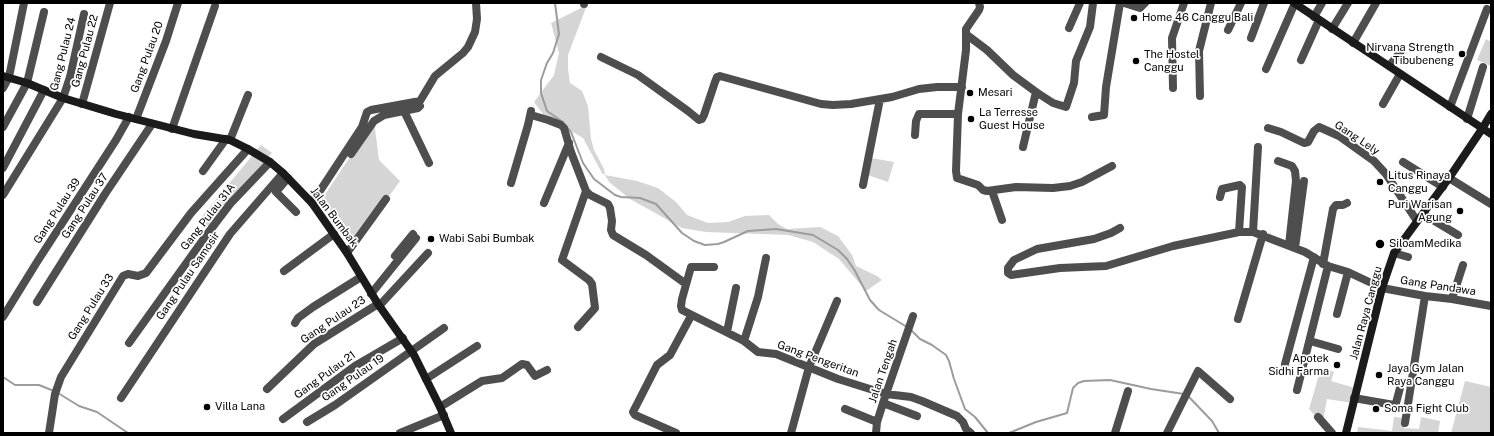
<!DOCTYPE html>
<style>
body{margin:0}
#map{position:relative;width:1494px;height:436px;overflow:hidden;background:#fff;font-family:"Public Sans",sans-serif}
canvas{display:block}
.frame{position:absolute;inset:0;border:4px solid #000;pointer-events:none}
</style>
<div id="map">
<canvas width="1494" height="436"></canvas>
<div class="frame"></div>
</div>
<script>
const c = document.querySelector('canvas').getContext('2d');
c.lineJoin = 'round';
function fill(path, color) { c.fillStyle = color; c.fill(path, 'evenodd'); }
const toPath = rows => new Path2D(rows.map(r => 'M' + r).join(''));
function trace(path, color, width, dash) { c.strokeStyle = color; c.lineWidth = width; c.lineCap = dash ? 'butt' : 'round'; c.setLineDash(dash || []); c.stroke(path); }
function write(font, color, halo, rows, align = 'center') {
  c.font = font + ' "Public Sans",sans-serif'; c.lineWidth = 3.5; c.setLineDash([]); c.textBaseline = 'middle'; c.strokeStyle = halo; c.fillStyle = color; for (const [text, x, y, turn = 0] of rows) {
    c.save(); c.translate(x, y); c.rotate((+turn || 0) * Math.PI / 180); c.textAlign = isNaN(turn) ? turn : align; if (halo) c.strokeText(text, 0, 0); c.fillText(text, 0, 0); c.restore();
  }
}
fill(toPath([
 [587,5,568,55,568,69,570,83,582,91,588,106,591,139,594,150,604,169,605,175,637,181,658,188,676,202,687,215,708,223,728,222,745,216,769,215,778,224,787,229,820,227,838,236,852,255,856,266,877,276,882,280,866,291,839,259,813,242,788,235,706,232,682,228,630,199,609,182,605,175,602,173,583,138,543,114,534,102,554,75,559,53,551,23],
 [1486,39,1491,42,1491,66,1477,60],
 [374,121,379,160,400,181,354,245,322,199],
 [261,145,272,153,209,227,200,219],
 [871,158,894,162,888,182,865,174],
 [1321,368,1334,372,1331,381,1355,388,1353,403,1327,399,1323,421,1317,418,1309,409],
 [1465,381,1491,387,1491,433,1451,433],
 [1394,417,1405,418,1404,428,1419,429,1421,417,1440,421,1438,433,1357,433,1358,427,1392,431]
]), '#d5d5d5');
trace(toPath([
 [555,3,559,34,553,53,547,63,541,80,541,93,547,111,563,122],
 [567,127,571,132,583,163,594,179,615,195,621,197,640,198,656,204,682,233,694,241,705,245,718,244,724,242,748,231,776,229,813,235,838,250,847,259,855,271,870,300,879,310,907,327],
 [911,330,920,339,932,345,946,355,949,361,954,379,965,409,975,417,988,433],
 [3,377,15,385,39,385,54,391],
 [58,393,79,406,97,412,128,433],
 [1188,396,1212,421,1219,433],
 [1009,433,1036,422,1067,413,1073,388,1078,383,1084,381,1110,380,1151,389,1184,394]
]), '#9c9c9c', 2);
trace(toPath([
 [979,3,980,7,979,10,966,29,966,50,958,114,956,171,957,178,978,185,983,190,987,191,1016,187,1053,188,1070,186,1082,182,1112,166],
 [1124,3,1140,8,1145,3],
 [584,4,584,3],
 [1314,17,1322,3],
 [1069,28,1080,3],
 [1332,29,1348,3],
 [1228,30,1241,3],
 [967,35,987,50,1013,75,1036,92,1053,103,1066,107,1074,83,1076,61,1090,27,1093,3],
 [1251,38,1264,3],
 [1353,43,1376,3],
 [601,57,638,75,688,111,699,120,702,119,704,115,715,82,717,77,720,76,821,104,833,105,851,104,892,97,919,89,937,87,962,87],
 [1301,60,1319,20],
 [1389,66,1402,50],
 [1266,69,1295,3],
 [3,88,9,77,24,3],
 [1173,88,1172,38,1184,3],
 [1200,96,1199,51,1211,3],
 [82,104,110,3],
 [1383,104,1400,74],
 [1450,107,1487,9],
 [404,111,429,163],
 [531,115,548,120,561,125,564,128,571,152,586,191,590,195,608,204,610,208,612,221,611,230,613,235,646,255,686,284],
 [1092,117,1104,115,1106,87,1120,3],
 [136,119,166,41,178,3],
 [1467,119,1483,67],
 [3,127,27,83,44,12],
 [1268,128,1281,132,1304,143,1308,142,1314,131,1319,127,1339,136,1374,161,1386,174,1417,221],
 [172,129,215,6],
 [915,135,916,121,919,114,958,114],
 [230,140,248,95],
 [1023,147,1036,92],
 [351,154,374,121,384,115,418,108,420,106],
 [1278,161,1292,166,1295,171,1296,181,1289,245],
 [1403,162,1443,187],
 [3,168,44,90],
 [203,171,226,139],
 [288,178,276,192,296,212],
 [1449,178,1491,204],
 [511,183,528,125,531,111],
 [863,185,880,99],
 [992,191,1002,220],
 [3,195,63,98,70,77,84,14],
 [1220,197,1222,189,1240,185,1242,187,1239,232],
 [312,203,362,127,367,112,371,110,420,101,435,76,463,53,468,47,475,32,477,19,476,3],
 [544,203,569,143],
 [1423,214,1458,235],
 [1120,228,1111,233,1094,239,1037,249,1014,260,1008,268,1008,273,1011,275,1060,268,1106,266,1173,246,1239,232,1253,232,1305,252,1328,266,1348,272,1382,288,1425,296,1452,299,1491,306],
 [1253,232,1258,147],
 [1295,248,1304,181],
 [347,253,386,199],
 [1394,253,1408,257],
 [395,256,413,234],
 [1323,264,1333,209,1336,205,1343,205,1347,203],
 [714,267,691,267,682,299,681,306,682,310,744,341,758,352,776,354,838,379,886,394,911,397,922,401,957,416,963,422,966,429,971,433],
 [284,271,334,234],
 [371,294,416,238],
 [1452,299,1463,265],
 [37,302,105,194,152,124],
 [379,306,428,253],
 [1337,314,1348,272],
 [3,317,37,262,116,140,129,117],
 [1238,319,1263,234],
 [295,323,298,318,313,307,361,277],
 [578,327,595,308,592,284,589,280,562,260,586,191],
 [727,332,736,288],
 [744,341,758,297,766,258],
 [1310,341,1338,349],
 [129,343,205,237,230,204,270,162],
 [1285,364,1314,257],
 [426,379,477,346],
 [267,389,314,344,378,304],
 [1297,390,1328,266],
 [121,398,230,234,283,173],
 [1354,398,1394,405,1396,403,1400,388],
 [883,403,917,416],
 [440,407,482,381,502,378,522,364,527,365,535,376,547,370],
 [845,409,877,422],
 [1318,417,1332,433],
 [283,419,355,366,403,338],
 [307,422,335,405,444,328],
 [1405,423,1425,296],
 [49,433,55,394,61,377,123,276,128,274,138,276,146,273,191,213,248,149],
 [400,433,444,415],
 [676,433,635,415,633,412,657,365,670,355,691,316],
 [791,433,809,367,837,301],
 [876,433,877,422,886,394,913,316],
 [1115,433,1128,391],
 [1167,433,1198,371,1230,399]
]), '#4e4e4e', 8);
trace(toPath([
 [1294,3,1491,134],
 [3,76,27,83,63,98,116,114,194,134,230,140,248,149,270,162,283,173,312,203,347,253,378,304,414,355,440,407,451,433],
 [1346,433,1382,288,1394,253,1449,178,1482,129,1491,114]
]), '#1b1b1b', 8);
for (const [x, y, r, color] of [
 [1134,18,4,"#000"],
 [1462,54,4,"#000"],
 [1136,61,4,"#000"],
 [970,93,4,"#000"],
 [971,119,4,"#000"],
 [1380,182,4,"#000"],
 [1460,211,4,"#000"],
 [431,239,4,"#000"],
 [1380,244,5,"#000"],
 [1337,365,4,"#000"],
 [1379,375,4,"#000"],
 [207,407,4,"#000"],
 [1376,409,4,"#000"]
]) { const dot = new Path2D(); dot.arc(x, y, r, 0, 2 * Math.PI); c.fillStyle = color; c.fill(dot); trace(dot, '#fff', 1.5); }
write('11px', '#000', '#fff', [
 ["Home 46 Canggu Bali",1142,18],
 ["Nirvana Strength",1454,48,"right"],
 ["Tibubeneng",1454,61,"right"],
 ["The Hostel",1144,55],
 ["Canggu",1144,68],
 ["Mesari",978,93],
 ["La Terresse",979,113],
 ["Guest House",979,126],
 ["Litus Rinaya",1388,176],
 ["Canggu",1388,189],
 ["Puri Warisan",1452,205,"right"],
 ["Agung",1452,218,"right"],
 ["Wabi Sabi Bumbak",439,239],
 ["SiloamMedika",1389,244],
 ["Apotek",1329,359,"right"],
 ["Sidhi Farma",1329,372,"right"],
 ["Jaya Gym Jalan",1387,369],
 ["Raya Canggu",1387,382],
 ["Villa Lana",215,407],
 ["Soma Fight Club",1384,409]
], 'left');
write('11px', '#000', '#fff', [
 ["Gang Pulau 22",85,51,-75],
 ["Gang Pulau 24",63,54,-76],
 ["Gang Pulau 20",147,57,-70],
 ["Gang Lely",1357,138,34],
 ["Gang Pulau 37",85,206,-57],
 ["Gang Pulau 39",57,211,-57],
 ["Gang Pulau 31A",208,217,-52],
 ["Jalan Bumbak",334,217,53],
 ["Gang Pulau Samosir",188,276,-56],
 ["Gang Pandawa",1438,286,9],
 ["Gang Pulau 33",91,307,-58],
 ["Jalan Raya Canggu",1366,313,-75],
 ["Gang Pulau 23",333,320,-34],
 ["Gang Pengeritan",818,359,20],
 ["Jalan Tengah",883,371,-71],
 ["Gang Pulau 21",325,375,-36],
 ["Gang Pulau 19",353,378,-35]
]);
</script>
